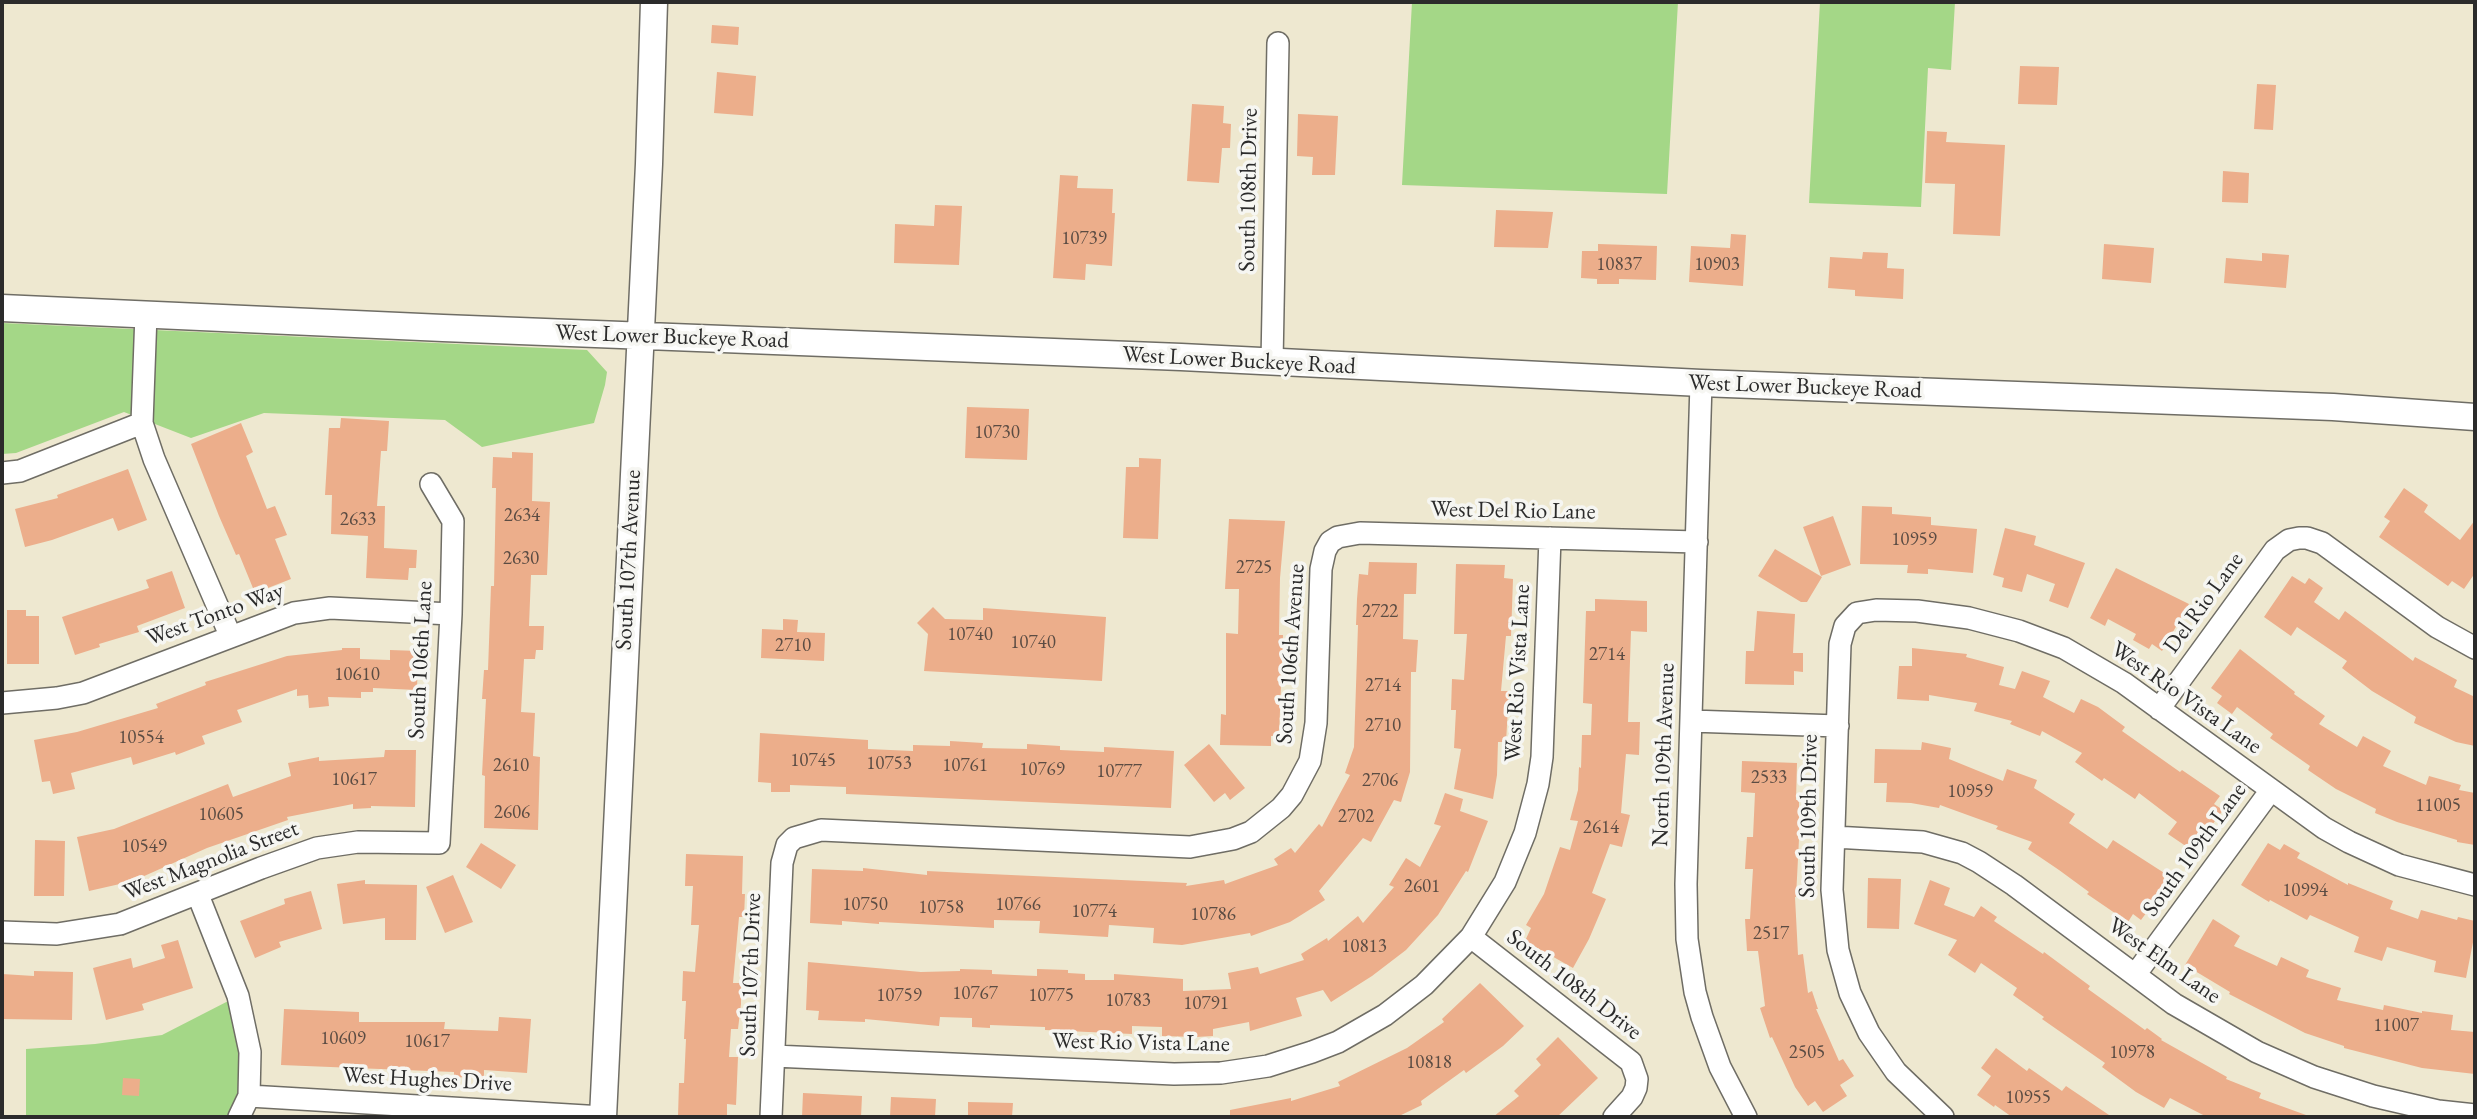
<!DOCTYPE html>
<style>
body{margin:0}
#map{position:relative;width:2477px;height:1119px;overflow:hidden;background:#eee8d0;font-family:"EB Garamond",serif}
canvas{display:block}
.frame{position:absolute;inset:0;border:4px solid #2b2b2b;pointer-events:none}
</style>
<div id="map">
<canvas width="2477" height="1119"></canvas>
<div class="frame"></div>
</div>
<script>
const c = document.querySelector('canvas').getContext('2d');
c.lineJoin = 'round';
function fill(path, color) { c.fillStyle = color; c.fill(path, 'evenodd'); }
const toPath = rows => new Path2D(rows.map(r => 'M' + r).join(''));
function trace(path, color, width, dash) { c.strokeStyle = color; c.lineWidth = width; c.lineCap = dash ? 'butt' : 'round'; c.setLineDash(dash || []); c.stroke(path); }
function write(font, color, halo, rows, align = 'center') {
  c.font = font + ' "EB Garamond",serif'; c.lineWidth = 7; c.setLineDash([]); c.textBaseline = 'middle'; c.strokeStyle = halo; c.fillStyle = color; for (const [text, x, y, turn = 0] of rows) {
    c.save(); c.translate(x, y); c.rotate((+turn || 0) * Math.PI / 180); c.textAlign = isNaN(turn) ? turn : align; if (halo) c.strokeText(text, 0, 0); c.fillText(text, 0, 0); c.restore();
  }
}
fill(toPath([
 [1412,2,1678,2,1667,194,1402,185],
 [1820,2,1955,2,1951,70,1928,68,1921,207,1809,203],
 [2,323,587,350,607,372,605,385,594,423,482,447,445,420,264,413,191,438,124,412,16,453,2,454],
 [238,996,250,1052,239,1117,26,1117,26,1049,95,1044,162,1035]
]), '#a4d787');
fill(toPath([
 [712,25,739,27,738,45,711,43],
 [2020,66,2059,67,2057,105,2018,104],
 [717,72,756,76,753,116,714,113],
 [2257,84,2276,85,2273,130,2254,129],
 [1192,104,1224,106,1223,123,1231,124,1230,148,1222,148,1219,183,1187,181],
 [1298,114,1338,116,1335,175,1312,175,1313,157,1297,156],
 [1927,131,1947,132,1946,142,2005,145,2000,236,1953,234,1955,184,1925,183],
 [2223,171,2249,173,2248,203,2222,202],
 [1060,175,1078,176,1077,188,1113,189,1112,213,1115,213,1112,266,1086,264,1085,280,1053,278],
 [935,205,962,206,959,265,894,263,895,224,934,226],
 [1496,210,1553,212,1548,248,1494,247],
 [1731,234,1746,235,1743,286,1689,282,1691,246,1730,248],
 [1598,244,1657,246,1656,280,1619,279,1619,284,1597,284,1597,279,1581,278,1582,251,1598,251],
 [2104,244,2154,248,2151,283,2102,279],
 [1863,252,1888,253,1887,268,1904,269,1903,299,1855,296,1855,290,1828,288,1830,257,1862,259],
 [2262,253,2289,255,2286,288,2224,283,2226,258,2262,261],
 [967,407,1029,409,1027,460,965,458],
 [341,418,389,421,387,451,381,451,377,506,385,506,384,548,417,550,416,568,409,568,408,580,366,578,368,536,331,534,332,495,325,495,329,428,340,428],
 [241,423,253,452,246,456,267,509,275,506,287,535,275,539,291,579,255,593,239,554,236,555,219,516,191,444],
 [512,452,533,453,532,501,550,502,547,575,531,575,529,626,544,626,543,650,536,650,535,659,524,659,521,712,535,713,533,756,540,757,538,830,484,828,485,776,482,775,486,699,482,699,484,670,488,670,491,586,494,586,496,488,492,488,493,457,512,458],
 [1139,458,1161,459,1158,539,1123,538,1126,467,1139,467],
 [128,469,147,520,118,531,113,518,52,540,25,547,15,509,58,498,57,495],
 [2404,488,2428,505,2424,512,2460,540,2475,520,2475,573,2464,589,2452,581,2448,586,2379,537,2390,521,2384,517],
 [1862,506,1892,507,1892,514,1931,517,1931,525,1977,529,1973,573,1928,569,1928,574,1907,573,1908,565,1860,564],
 [1833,516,1851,565,1821,576,1803,527],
 [1229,519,1285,521,1280,578,1279,635,1283,635,1279,736,1271,736,1271,746,1220,745,1221,714,1226,715,1226,633,1238,634,1239,589,1225,589],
 [2005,528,2036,536,2034,545,2085,563,2068,608,2049,601,2055,584,2027,574,2022,592,2002,587,2004,578,1993,575],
 [1775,549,1822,577,1807,602,1801,602,1758,576],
 [1369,562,1417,563,1416,594,1404,594,1403,639,1418,640,1416,672,1411,672,1410,772,1401,802,1394,800,1371,842,1363,838,1319,891,1325,900,1290,922,1251,936,1250,933,1182,945,1153,943,1154,928,1109,925,1108,937,1039,933,1040,921,994,920,994,928,879,922,879,924,842,921,842,925,810,923,812,869,863,871,863,868,927,875,927,871,967,873,1187,883,1186,886,1224,880,1225,884,1278,865,1274,859,1291,848,1295,853,1319,824,1322,827,1350,775,1345,773,1354,747,1358,625,1356,625,1357,599,1359,574,1368,575],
 [1456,564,1505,565,1504,578,1513,579,1511,636,1506,636,1501,691,1509,691,1506,742,1498,742,1497,775,1493,799,1454,789,1461,749,1454,748,1456,710,1451,710,1452,679,1464,680,1467,634,1454,634],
 [2116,568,2189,604,2162,651,2152,644,2149,649,2133,640,2136,634,2108,619,2105,626,2090,618],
 [172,571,185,608,137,626,139,632,99,644,100,647,75,655,62,617,149,588,146,580],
 [2292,576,2305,584,2309,578,2323,588,2314,602,2339,620,2345,611,2413,661,2415,657,2457,680,2454,687,2475,697,2475,746,2456,742,2414,723,2416,717,2372,691,2342,668,2347,661,2297,627,2291,636,2264,617],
 [1595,599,1647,601,1647,632,1631,631,1628,722,1640,722,1639,755,1626,754,1621,813,1630,815,1622,847,1610,844,1592,893,1606,899,1589,939,1573,968,1525,941,1531,928,1526,925,1544,894,1560,847,1570,850,1578,821,1570,820,1578,790,1579,767,1581,768,1582,735,1591,735,1592,704,1583,703,1586,611,1595,611],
 [933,607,945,619,983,620,983,608,1106,617,1102,681,924,671,928,634,917,623],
 [7,610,26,610,26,616,39,616,39,664,7,664],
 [1757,611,1795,614,1793,653,1803,653,1803,672,1794,671,1794,685,1745,684,1746,651,1754,651],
 [783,619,798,620,797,632,825,633,824,661,761,658,762,629,783,630],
 [342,648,360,648,360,659,390,660,390,650,418,651,417,690,373,688,373,692,361,692,361,698,328,697,329,706,309,708,308,695,297,696,297,689,237,710,242,722,202,736,205,744,176,755,175,752,133,765,131,757,71,773,75,789,53,794,50,781,42,782,34,740,77,732,158,708,156,704,206,685,205,682,287,656,342,650],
 [1912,648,1967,654,1966,657,2004,667,1999,685,2015,689,2022,671,2050,681,2043,697,2074,713,2081,699,2098,707,2125,727,2122,731,2180,772,2182,770,2220,796,2214,804,2223,810,2193,851,2168,834,2177,822,2139,793,2135,799,2104,778,2102,781,2075,762,2082,753,2042,731,2040,736,2010,724,2012,721,1974,711,1977,703,1929,695,1929,701,1897,699,1899,666,1912,666],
 [2240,649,2295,692,2294,694,2325,716,2319,724,2357,747,2363,736,2391,751,2383,766,2426,785,2429,776,2461,785,2459,790,2475,793,2475,845,2457,842,2457,840,2397,822,2375,813,2376,809,2336,789,2308,770,2310,766,2270,738,2273,734,2237,707,2232,714,2217,703,2222,696,2211,688],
 [760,733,868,740,868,749,913,751,913,745,950,746,950,741,983,743,982,748,1027,749,1027,744,1060,746,1060,750,1104,752,1104,747,1174,751,1171,808,846,794,846,787,790,785,790,792,771,792,771,783,758,782],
 [1922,742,1951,748,1949,759,2003,781,2007,769,2037,780,2034,788,2075,814,2069,823,2107,849,2113,840,2172,878,2141,920,2133,914,2128,922,2087,894,2089,892,2059,870,2028,849,2032,842,1996,829,1998,826,1940,805,1939,808,1911,803,1886,802,1887,783,1874,783,1875,749,1921,750],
 [1209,744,1245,788,1230,800,1225,793,1214,802,1184,765],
 [385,750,416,750,415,807,371,806,371,808,353,809,353,804,287,817,288,820,207,848,133,881,89,891,77,837,114,829,228,784,233,797,291,776,288,763,319,757,319,761,384,757],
 [1742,761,1797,763,1796,800,1799,800,1799,839,1796,897,1795,897,1798,955,1803,954,1808,993,1812,991,1818,1009,1816,1009,1839,1061,1843,1059,1854,1076,1840,1085,1847,1096,1823,1112,1815,1101,1808,1106,1795,1087,1772,1037,1770,1038,1760,1008,1765,1006,1758,951,1747,951,1745,919,1750,919,1753,869,1745,869,1747,837,1753,837,1755,793,1741,792],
 [1445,793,1463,799,1460,811,1488,821,1468,872,1466,871,1438,915,1406,950,1372,976,1331,1002,1323,990,1296,998,1302,1016,1250,1031,1249,1022,1213,1029,1213,1036,1196,1037,1162,1036,1162,1027,1132,1026,1132,1034,1045,1030,1045,1027,990,1025,990,1028,972,1027,972,1018,940,1017,939,1026,865,1019,865,1022,818,1020,819,1011,806,1010,808,962,921,972,960,971,960,969,992,970,992,974,1037,976,1037,969,1068,970,1068,973,1085,974,1085,980,1114,980,1114,974,1183,979,1183,991,1231,989,1228,973,1258,967,1260,974,1304,960,1301,954,1327,938,1328,941,1358,916,1363,923,1394,887,1389,885,1406,858,1420,867,1441,826,1434,824],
 [35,840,65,841,64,896,34,896],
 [481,843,516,865,501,889,466,867],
 [2268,843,2280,850,2284,844,2300,853,2297,858,2348,885,2348,883,2393,901,2390,909,2418,919,2421,910,2457,920,2458,917,2475,921,2475,932,2466,978,2434,972,2436,961,2387,947,2382,961,2354,952,2359,937,2310,915,2307,920,2270,900,2269,902,2241,885],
 [686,854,743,856,742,894,745,894,744,917,739,917,733,983,741,983,741,1004,738,1029,731,1029,729,1057,738,1057,736,1105,727,1104,727,1117,678,1116,679,1083,684,1083,686,1039,684,1039,686,1001,682,1001,683,971,695,972,699,925,691,925,693,886,685,886],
 [453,875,473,922,445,933,426,887],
 [1868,878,1901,879,1899,929,1867,928],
 [365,880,365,884,417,885,416,940,385,940,385,918,343,924,337,884],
 [1930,880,1950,888,1944,905,1974,917,1981,906,1997,917,1994,921,2043,954,2044,952,2090,986,2088,989,2145,1030,2147,1028,2162,1039,2161,1040,2227,1077,2226,1079,2261,1093,2259,1098,2306,1115,2306,1117,2207,1117,2170,1098,2164,1108,2136,1092,2102,1067,2105,1063,2042,1019,2044,1017,2013,995,2017,988,1981,963,1975,973,1948,955,1957,940,1914,924],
 [311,891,322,929,279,942,281,947,255,958,240,921,285,904,284,899],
 [2213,919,2240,936,2234,946,2277,966,2281,957,2309,970,2306,977,2341,988,2337,1000,2383,1010,2384,1005,2422,1013,2422,1011,2453,1015,2451,1030,2475,1032,2475,1074,2422,1068,2344,1048,2344,1046,2305,1033,2229,994,2230,992,2185,965],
 [178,940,193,988,142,1004,144,1010,106,1020,93,968,131,958,133,968,165,958,161,945],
 [34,971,73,972,72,1020,2,1019,2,974,34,976],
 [1480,983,1524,1026,1503,1046,1466,1073,1464,1070,1421,1101,1422,1105,1397,1117,1230,1117,1230,1110,1291,1098,1291,1101,1340,1086,1338,1082,1407,1048,1444,1022,1442,1019],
 [284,1009,359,1012,359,1022,445,1022,444,1029,498,1031,499,1017,531,1019,527,1073,484,1070,484,1078,454,1077,454,1072,281,1065],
 [1558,1037,1598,1078,1557,1117,1493,1117,1519,1096,1514,1091,1541,1065,1536,1059],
 [1996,1048,2027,1071,2029,1068,2062,1091,2066,1086,2112,1117,2012,1117,1995,1105,1994,1107,1977,1095,1991,1076,1981,1068],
 [123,1078,140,1079,139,1096,122,1095],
 [803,1093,862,1096,861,1117,802,1117],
 [891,1097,936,1099,935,1117,890,1117],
 [968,1102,1013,1103,1012,1117,968,1117]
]), '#ecae8b');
const minor = toPath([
 [146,314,142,423,154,459,230,635],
 [1272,362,1278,43],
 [1701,383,1686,884,1687,939,1695,992,1702,1017,1720,1067,1746,1117],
 [2,473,20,471,142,423],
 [2,703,57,698,83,693,294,613,330,608,451,614],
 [2159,709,2275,550,2289,540,2299,538,2307,538,2322,543,2437,627,2475,648],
 [1691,721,1838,726],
 [1834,837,1923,842,1962,853,1979,862,2014,885,2174,1004,2257,1052,2314,1077,2373,1096,2438,1111,2475,1115],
 [198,895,238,996,250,1052,249,1096,239,1117],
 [2,932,57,934,120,924,261,868,317,848,358,842,439,843,451,614,453,521,431,484],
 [1471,937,1631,1062,1637,1079,1636,1088,1632,1097,1614,1117],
 [2135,975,2271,790],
 [774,1056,1174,1074,1221,1073,1268,1066,1312,1052,1338,1042,1385,1015,1424,985,1471,937,1505,882,1525,833,1538,784,1542,757,1550,538],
 [249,1096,603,1117],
 [771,1117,782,863,787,845,794,838,821,830,1190,847,1233,839,1251,832,1281,808,1292,795,1310,761,1316,723,1321,569,1325,551,1330,542,1338,537,1360,533,1697,542],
 [1943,1117,1896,1072,1869,1033,1850,993,1838,950,1832,890,1840,644,1845,626,1857,613,1876,610,1917,611,1969,618,2019,631,2064,648,2124,683,2324,828,2349,842,2399,865,2475,885]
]);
const major = toPath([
 [2,308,443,328,1181,357,1701,383,2333,407,2475,417],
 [603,1117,649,164,654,2]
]);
trace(minor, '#6f6d65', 24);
trace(major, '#6f6d65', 29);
trace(minor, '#fff', 21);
trace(major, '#fff', 26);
write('19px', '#5b4c43', null, [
 ["10739",1084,239],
 ["10837",1619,265],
 ["10903",1717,265],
 ["10730",997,433],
 ["2634",522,516],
 ["2633",358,520],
 ["10959",1914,540],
 ["2630",521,559],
 ["2725",1254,568],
 ["2722",1380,612],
 ["10740",970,635],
 ["10740",1033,643],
 ["2710",793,646],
 ["2714",1607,655],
 ["10610",357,675],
 ["2714",1383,686],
 ["2710",1383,726],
 ["10554",141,738],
 ["10745",813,761],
 ["10753",889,764],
 ["2610",511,766],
 ["10761",965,766],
 ["10769",1042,770],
 ["10777",1119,772],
 ["2533",1769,778],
 ["10617",354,780],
 ["2706",1380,781],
 ["10959",1970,792],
 ["11005",2438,806],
 ["2606",512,813],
 ["10605",221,815],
 ["2702",1356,817],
 ["2614",1601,828],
 ["10549",144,847],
 ["2601",1422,887],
 ["10994",2305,891],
 ["10750",865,905],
 ["10766",1018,905],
 ["10758",941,908],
 ["10774",1094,912],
 ["10786",1213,915],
 ["2517",1771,934],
 ["10813",1364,947],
 ["10767",975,994],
 ["10759",899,996],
 ["10775",1051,996],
 ["10783",1128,1001],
 ["10791",1206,1004],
 ["11007",2396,1026],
 ["10609",343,1039],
 ["10617",427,1042],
 ["2505",1807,1053],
 ["10978",2132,1053],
 ["10818",1429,1063],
 ["10955",2028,1098]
]);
write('23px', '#2b2b2b', '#f6f6f2', [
 ["South 108th Drive",1249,190,-89],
 ["West Lower Buckeye Road",672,337,2],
 ["West Lower Buckeye Road",1239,361,3],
 ["West Lower Buckeye Road",1805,387,2],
 ["West Del Rio Lane",1513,511,1],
 ["South 107th Avenue",629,560,-87],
 ["Del Rio Lane",2204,603,-54],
 ["West Tonto Way",215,615,-20],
 ["South 106th Avenue",1291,654,-86],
 ["South 106th Lane",421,660,-87],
 ["West Rio Vista Lane",1518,673,-87],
 ["West Rio Vista Lane",2186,698,35],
 ["North 109th Avenue",1664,755,-88],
 ["South 109th Drive",1809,816,-89],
 ["South 109th Lane",2195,850,-54],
 ["West Magnolia Street",211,861,-21],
 ["West Elm Lane",2164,961,35],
 ["South 107th Drive",751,975,-88],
 ["South 108th Drive",1574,985,38],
 ["West Rio Vista Lane",1141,1043,1],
 ["West Hughes Drive",427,1080,3]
]);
</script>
